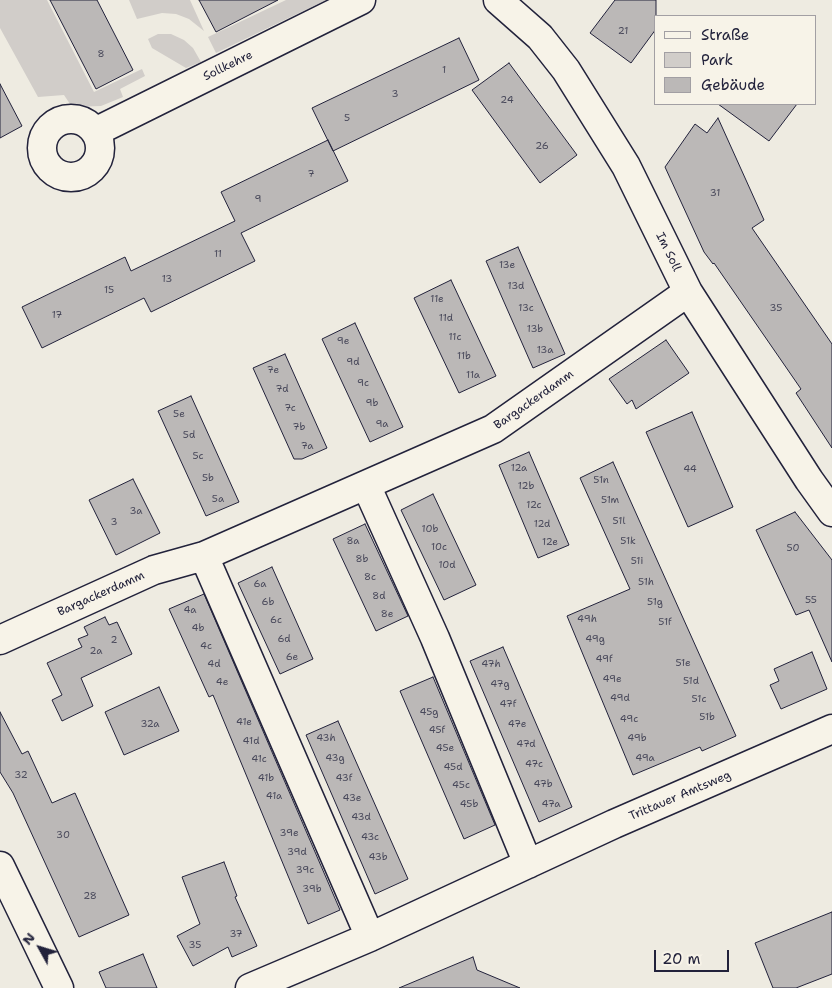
<!DOCTYPE html>
<meta charset="utf-8">
<style>
body{margin:0}
#map{position:relative;width:832px;height:988px;overflow:hidden;background:#eeebe1;font-family:"Shantell Sans",sans-serif}
canvas{display:block}
.legend{position:absolute;left:654px;top:15px;width:162px;height:90px;box-sizing:border-box;background:#f7f3e8;border:1px solid #a29fa3;margin:0;padding:6px 9px;list-style:none;font-size:15px;color:#22223b}
.legend li{display:flex;align-items:center;gap:10px;height:25px}
.legend b{width:25px;border:1px solid #a29fa3}
.north{position:absolute;left:15px;top:923px;width:50px;height:50px;-webkit-text-stroke:4px #f7f3e8;paint-order:stroke;rotate:309deg;font-size:14px;font-weight:700;line-height:20px;text-align:center;color:#22223b}
.north::after{content:'';display:block;margin:auto;width:18px;height:22px;background:#22223b;clip-path:polygon(50% 0,100% 100%,50% 72%,0 100%)}
.scale{position:absolute;left:654px;top:950px;width:75px;height:22px;box-sizing:border-box;border:2px solid #22223b;border-top:0;padding-left:6px;font-size:15px;line-height:18px;white-space:nowrap;color:#22223b;-webkit-text-stroke:4px #f7f3e8;paint-order:stroke}
</style>
<div id="map">
<canvas width="832" height="988"></canvas>
<ul class="legend">
<li><b style="height:6px;background:#f7f3e8"></b>Straße</li>
<li><b style="height:14px;background:#d1cdc9"></b>Park</li>
<li><b style="height:14px;background:#bbb8b7"></b>Gebäude</li>
</ul>
<div class="north">N</div>
<div class="scale">20 m</div>
</div>
<script>
const c = document.querySelector('canvas').getContext('2d');
c.lineJoin = 'round';
function fill(path, color) { c.fillStyle = color; c.fill(path, 'evenodd'); }
const toPath = rows => new Path2D(rows.map(r => 'M' + r).join(''));
function trace(path, color, width, dash) { c.strokeStyle = color; c.lineWidth = width; c.lineCap = dash ? 'butt' : 'round'; c.setLineDash(dash || []); c.stroke(path); }
function write(font, color, halo, rows, align = 'center') {
  c.font = font + ' "Shantell Sans",sans-serif'; c.lineWidth = 4; c.setLineDash([]); c.textBaseline = 'middle'; c.strokeStyle = halo; c.fillStyle = color; for (const [text, x, y, turn = 0] of rows) {
    c.save(); c.translate(x, y); c.rotate((+turn || 0) * Math.PI / 180); c.textAlign = isNaN(turn) ? turn : align; if (halo) c.strokeText(text, 0, 0); c.fillText(text, 0, 0); c.restore();
  }
}
fill(toPath([
 [0,0,47,0,94,92,142,69,145,76,120,89,123,97,101,106,72,107,64,95,38,97,0,28],
 [129,0,190,0,204,31,189,19,176,14,162,13,137,19],
 [286,0,326,0,216,53,208,37],
 [158,34,171,34,184,40,193,48,201,62,186,68,152,48,148,39]
]), '#d1cdc9');
const building = toPath([
 [50,0,97,0,133,70,96,89,50,0],
 [199,0,278,0,216,32,199,0],
 [615,0,656,0,656,29,631,63,590,33,615,0],
 [459,38,479,80,333,151,312,108,459,38],
 [509,63,577,155,540,183,472,90,509,63],
 [0,84,22,126,0,138,0,84],
 [718,104,797,104,769,141,718,104],
 [718,118,764,220,752,228,832,344,832,448,796,393,801,389,714,263,713,264,704,252,665,167,695,124,707,133,718,118],
 [328,140,348,181,241,233,255,261,151,312,144,298,42,348,22,307,125,257,131,271,235,221,221,192,328,140],
 [518,247,565,354,533,368,486,261,518,247],
 [451,280,496,376,459,393,414,298,451,280],
 [355,323,403,427,370,442,322,339,355,323],
 [666,340,689,373,636,409,632,400,627,404,609,379,666,340],
 [285,354,327,448,302,459,294,459,253,368,285,354],
 [191,396,239,502,206,516,158,411,191,396],
 [692,412,733,507,688,527,646,432,692,412],
 [529,452,569,545,538,558,499,465,529,452],
 [613,462,736,736,702,751,700,747,633,775,567,616,630,589,580,478,613,462],
 [133,479,160,533,116,555,89,500,133,479],
 [433,494,476,585,444,600,401,510,433,494],
 [795,512,832,560,832,662,809,610,796,615,756,530,795,512],
 [365,524,408,616,376,631,333,539,365,524],
 [272,567,313,659,280,674,238,583,272,567],
 [204,594,340,910,308,924,213,695,209,697,169,609,204,594],
 [105,617,109,625,117,622,132,654,81,678,93,706,62,721,52,700,62,695,47,663,82,647,78,639,88,635,84,627,105,617],
 [503,647,572,807,539,822,470,661,503,647],
 [812,652,827,689,781,709,770,685,779,681,774,669,812,652],
 [433,677,495,825,464,839,400,691,433,677],
 [159,687,179,731,124,755,105,712,159,687],
 [0,712,22,754,28,751,52,803,75,793,129,915,79,937,13,793,0,772,0,712],
 [338,721,408,879,375,894,306,735,338,721],
 [224,862,237,896,235,897,257,946,232,957,228,947,193,966,177,936,200,924,182,877,224,862],
 [832,912,832,974,796,988,773,988,755,943,832,912],
 [143,954,157,988,106,988,99,972,143,954],
 [473,957,477,970,520,988,399,988,473,957]
]);
fill(building, '#bbb8b7');
trace(building, '#22223b', 1);
const street = toPath([
 [498,0,540,37,566,70,626,166,688,292,809,480,832,512],
 '42 148a29 29 0 1 1 58 0a29 29 0 1 1-58 0Z',
 [95,132,361,0],
 [366,485,435,638,528,864],
 [204,556,370,937],
 [0,640,154,570,204,556,493,429,688,292],
 [0,866,59,988],
 [250,988,370,937,614,824,832,729]
]);
trace(street, '#22223b', 31);
trace(street, '#f7f3e8', 28);
write('10px', '#48485a', null, [
 ["21",623,31],
 ["8",101,54],
 ["1",444,70],
 ["3",395,94],
 ["24",507,100],
 ["5",347,118],
 ["26",542,146],
 ["7",311,174],
 ["31",715,193],
 ["9",258,199],
 ["11",218,254],
 ["13e",507,265],
 ["13",167,279],
 ["13d",516,286],
 ["15",109,290],
 ["11e",437,299],
 ["13c",526,308],
 ["35",776,308],
 ["17",57,315],
 ["11d",446,318],
 ["13b",535,329],
 ["11c",455,337],
 ["9e",343,341],
 ["13a",545,350],
 ["11b",464,356],
 ["9d",353,362],
 ["7e",273,370],
 ["11a",473,375],
 ["9c",363,383],
 ["7d",282,389],
 ["9b",372,403],
 ["7c",290,408],
 ["5e",179,414],
 ["9a",382,424],
 ["7b",299,427],
 ["5d",189,435],
 ["7a",307,446],
 ["5c",198,456],
 ["12a",519,468],
 ["44",690,469],
 ["5b",208,478],
 ["51n",601,480],
 ["12b",526,486],
 ["5a",218,499],
 ["51m",610,500],
 ["12c",534,505],
 ["3a",136,511],
 ["51l",619,521],
 ["3",114,522],
 ["12d",542,524],
 ["10b",430,529],
 ["8a",353,541],
 ["51k",628,541],
 ["12e",550,542],
 ["10c",439,547],
 ["50",793,548],
 ["8b",362,559],
 ["51i",637,561],
 ["10d",447,565],
 ["8c",370,577],
 ["51h",646,582],
 ["6a",260,584],
 ["8d",379,596],
 ["55",811,600],
 ["6b",268,602],
 ["51g",655,602],
 ["4a",190,610],
 ["8e",387,614],
 ["49h",587,619],
 ["6c",276,620],
 ["51f",665,622],
 ["4b",198,628],
 ["6d",284,639],
 ["49g",595,639],
 ["2",114,640],
 ["4c",206,646],
 ["2a",96,651],
 ["6e",292,657],
 ["49f",604,659],
 ["51e",683,663],
 ["4d",214,664],
 ["47h",491,664],
 ["49e",612,679],
 ["51d",691,681],
 ["4e",222,682],
 ["47g",500,684],
 ["49d",620,698],
 ["51c",699,699],
 ["47f",508,704],
 ["45g",429,712],
 ["51b",707,717],
 ["49c",629,719],
 ["41e",244,722],
 ["32a",150,724],
 ["47e",517,724],
 ["45f",437,730],
 ["43h",326,738],
 ["49b",637,738],
 ["41d",251,741],
 ["47d",526,744],
 ["45e",445,748],
 ["43g",335,758],
 ["49a",645,758],
 ["41c",259,759],
 ["47c",534,764],
 ["45d",453,767],
 ["32",21,775],
 ["41b",266,778],
 ["43f",344,778],
 ["47b",543,784],
 ["45c",461,785],
 ["41a",274,796],
 ["43e",352,798],
 ["45b",469,804],
 ["47a",551,804],
 ["43d",361,817],
 ["39e",289,833],
 ["30",63,835],
 ["43c",370,837],
 ["39d",297,852],
 ["43b",378,857],
 ["39c",305,870],
 ["39b",312,889],
 ["28",90,896],
 ["37",236,934],
 ["35",195,945]
]);
write('12px', '#22223b', '#f7f3e8', [
 ["Sollkehre",228,66,-26],
 ["Im Soll",668,252,64],
 ["Bargackerdamm",534,400,-35],
 ["Bargackerdamm",101,594,-24],
 ["Trittauer Amtsweg",680,796,-23]
]);
</script>
